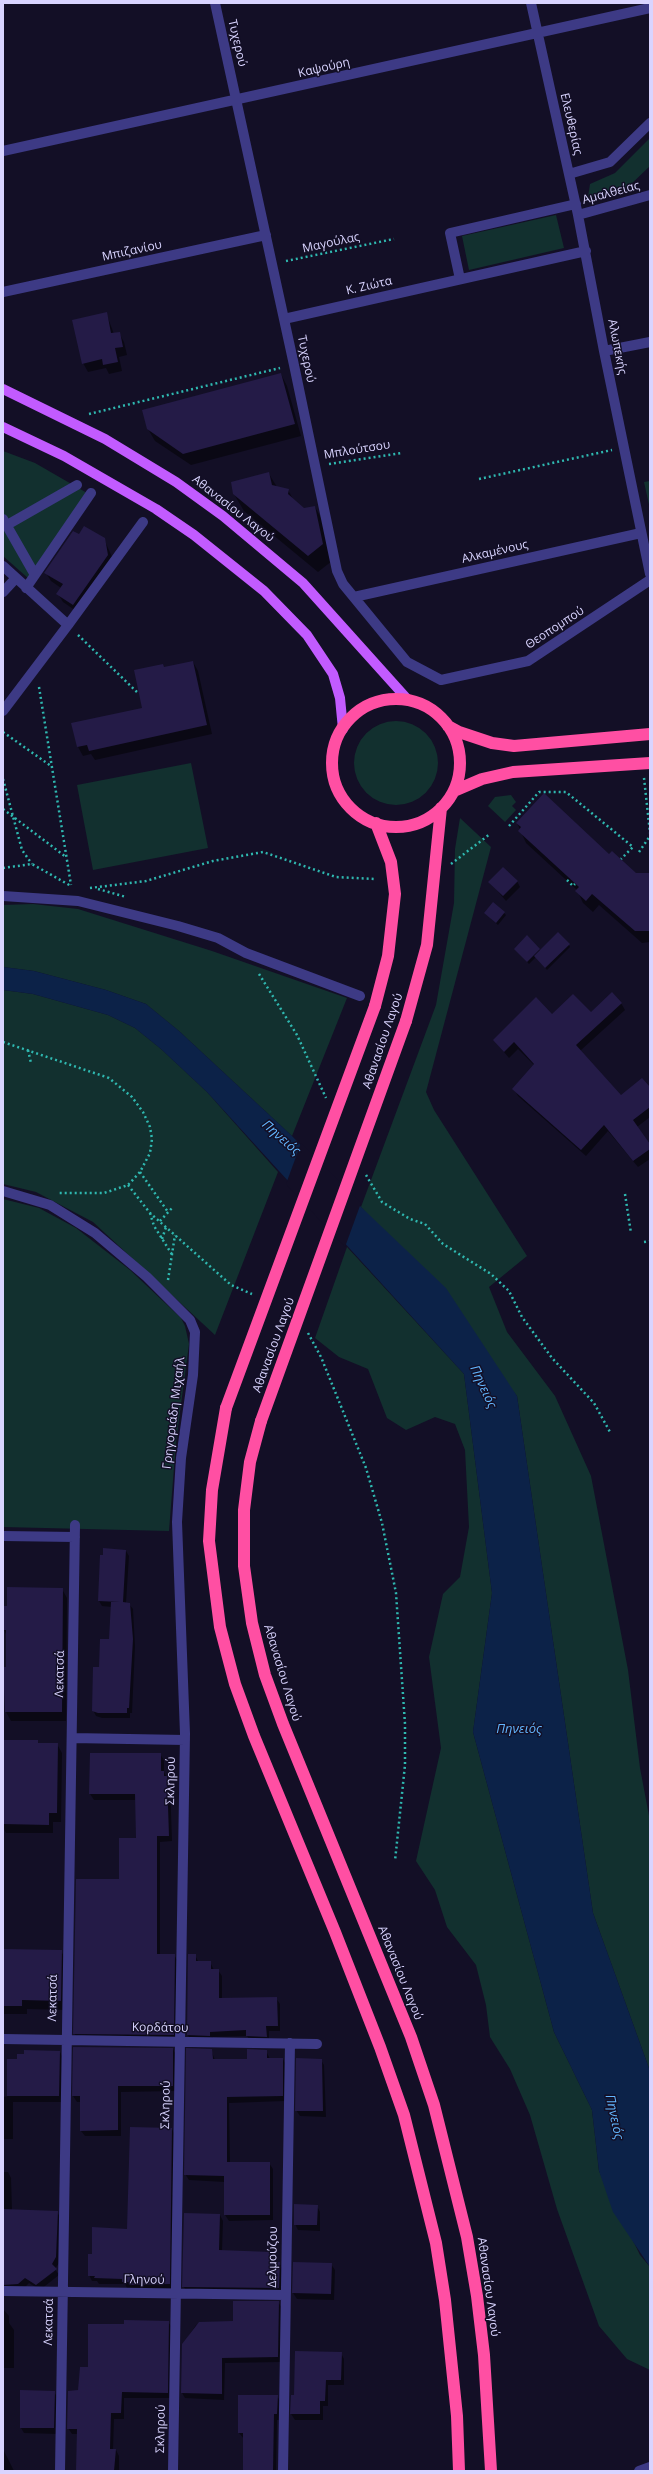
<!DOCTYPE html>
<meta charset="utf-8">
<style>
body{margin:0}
#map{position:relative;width:653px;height:2474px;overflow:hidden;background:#130f26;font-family:"Open Sans",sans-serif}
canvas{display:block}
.frame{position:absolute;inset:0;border:4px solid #d9d4ff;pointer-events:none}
</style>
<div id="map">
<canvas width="653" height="2474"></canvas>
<div class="frame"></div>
</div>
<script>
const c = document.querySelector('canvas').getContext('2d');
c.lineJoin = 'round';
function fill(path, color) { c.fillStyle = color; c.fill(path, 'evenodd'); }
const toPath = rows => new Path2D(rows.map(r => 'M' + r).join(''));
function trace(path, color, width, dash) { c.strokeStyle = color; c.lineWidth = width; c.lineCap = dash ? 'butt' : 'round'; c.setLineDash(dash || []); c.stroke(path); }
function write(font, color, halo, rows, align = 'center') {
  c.font = font + ' "Open Sans",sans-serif'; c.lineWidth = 3; c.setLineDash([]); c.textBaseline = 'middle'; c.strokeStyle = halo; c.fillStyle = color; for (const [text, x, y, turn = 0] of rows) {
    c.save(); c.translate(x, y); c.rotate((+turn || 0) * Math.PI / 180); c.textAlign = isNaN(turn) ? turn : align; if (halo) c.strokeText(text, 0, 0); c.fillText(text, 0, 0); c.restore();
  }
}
fill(toPath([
 [650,138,650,166,626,189,588,197,590,184,615,173],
 [556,215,564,248,469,270,462,236],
 [3,451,35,463,87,493,29,579,3,556],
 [650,481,650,509,644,482],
 '354 763a42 42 0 1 1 84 0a42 42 0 1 1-84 0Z',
 [191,763,208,848,93,870,77,785],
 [511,795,516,802,512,806,516,810,505,822,488,806,495,797],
 [460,818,491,847,426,1092,434,1110,527,1256,489,1287,507,1332,555,1396,591,1476,628,1670,640,1768,650,1821,650,2071,593,1913,517,1396,361,1207,436,1005,454,903,455,849],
 [33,904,78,909,212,951,347,998,292,1136,179,1031,146,1004,106,990,34,971,3,967,3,905],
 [3,990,33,994,108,1015,135,1028,161,1049,207,1092,278,1172,215,1335,93,1222,36,1192,3,1184],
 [3,1199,39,1208,76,1228,130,1270,181,1318,185,1326,189,1344,176,1442,169,1531,3,1527],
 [347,1247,464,1374,492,1593,473,1732,554,2032,592,2110,599,2171,640,2255,650,2267,650,2370,627,2359,599,2326,557,2209,530,2115,510,2069,490,2037,486,2005,476,1965,447,1927,435,1890,416,1861,441,1748,429,1657,443,1594,460,1577,469,1527,465,1450,455,1424,435,1417,406,1430,387,1418,368,1369,339,1357,315,1338]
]), '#12302f');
fill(toPath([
 [3,967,34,971,106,990,146,1004,179,1031,292,1136,361,1207,446,1288,517,1396,593,1913,650,2071,650,2267,613,2212,599,2171,592,2110,554,2032,473,1732,492,1593,464,1374,207,1092,161,1049,135,1028,108,1015,33,994,3,990]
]), '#0c2248');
fill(toPath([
 [301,1143,361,1203,345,1247,286,1184]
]), '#130f26');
fill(toPath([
 [106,313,114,334,119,333,124,342,127,355,119,357,122,371,109,374,106,368,88,372,83,363],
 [281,374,287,386,301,436,191,465,155,441,148,429],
 [269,474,277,487,288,490,294,501,304,510,315,507,324,523,332,561,318,572,244,511,234,494],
 [79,536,104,539,113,559,79,613,63,602,58,594,61,588,51,581,46,573],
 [193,662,198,671,212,734,95,760,91,754,83,756,78,747,143,708,164,668],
 [517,823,609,856,636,874,650,874,650,942,642,943,599,905,593,912,583,903,577,890,526,843],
 [517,881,520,887,506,901,490,882],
 [485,913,504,913,506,915,498,925],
 [569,945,570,947,547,970,536,957,529,964,515,949,539,949,540,951],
 [621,1003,625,1010,580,1051,621,1097,650,1089,650,1117,637,1127,650,1146,650,1159,638,1167,608,1131,586,1156,518,1096,514,1089,534,1065,518,1049,509,1058,494,1040,552,1015,591,1013],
 [126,1551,129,1556,126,1603,129,1604,133,1609,135,1646,132,1713,130,1713,130,1718,102,1718,96,1716,93,1710,100,1668,110,1640,112,1607,102,1606,99,1601],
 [62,1589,67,1598,66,1721,11,1721,6,1712,7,1636,4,1630,4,1607],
 [37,1741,39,1744,57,1744,62,1753,61,1822,53,1822,53,1833,6,1833,3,1827,3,1774],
 [160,1754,164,1760,164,1772,170,1783,172,1841,160,1842,160,1955,174,1955,178,1961,176,2041,78,2039,74,2033,120,1880,137,1839,137,1800,94,1800,90,1794],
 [3,1950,61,1951,66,1960,66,2010,27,2009,27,2014,3,2014],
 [189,1955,195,1955,198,1961,210,1962,214,1970,218,1970,222,1976,222,1999,276,1998,280,2004,280,2031,269,2031,269,2042,251,2042,247,2036,213,2037,213,2041,191,2041,188,2035],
 [74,2048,173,2049,176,2055,176,2091,121,2092,121,2136,85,2136,81,2131,81,2102,77,2102,73,2096],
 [211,2050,215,2060,248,2060,266,2051,270,2059,283,2059,286,2065,285,2101,229,2103,230,2163,269,2163,273,2169,273,2220,229,2221,225,2215,225,2182,189,2180,185,2174],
 [60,2052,63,2058,62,2102,13,2102,13,2139,3,2139,3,2097,8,2096,8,2060,18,2061],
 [321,2060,324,2065,326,2117,300,2116,296,2110],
 [172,2129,175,2135,172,2290,127,2288,125,2284,99,2284,97,2281,92,2281,89,2275,128,2230],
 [3,2172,8,2172,11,2178,12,2210,57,2212,60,2217,59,2263,55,2269,59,2275,40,2290,29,2283,22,2290,7,2290,3,2284],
 [317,2206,320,2212,320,2231,298,2230,295,2224],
 [220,2215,223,2221,222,2251,270,2253,274,2263,279,2263,283,2269,282,2294,187,2293,184,2287],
 [331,2264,335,2270,334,2300,297,2299,293,2293],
 [278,2302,282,2308,281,2362,225,2363,224,2400,185,2398,182,2393,183,2344,196,2325,203,2322,234,2322],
 [3,2309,9,2316,9,2323,14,2330,14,2368,3,2368,3,2374],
 [168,2322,172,2327,171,2398,124,2398,124,2419,114,2419,113,2450,116,2450,119,2456,119,2471,77,2471,78,2434,72,2434,68,2428,89,2368,125,2325],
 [341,2353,344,2359,344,2385,328,2385,328,2406,323,2406,323,2420,295,2420,291,2414,295,2396],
 [54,2392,58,2398,57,2434,24,2433,21,2428],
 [277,2396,281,2402,280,2420,277,2420,276,2471,244,2471,244,2439,239,2433],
 [3,2449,14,2471,3,2471]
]), '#0007');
fill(toPath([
 [107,312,111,333,120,332,123,347,115,348,118,362,103,365,102,359,82,364,72,320],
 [281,373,295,424,183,454,147,429,142,410],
 [269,472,272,485,289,489,288,494,304,508,315,506,323,544,308,556,233,494,231,482],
 [84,526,105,538,108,555,73,605,56,594,63,584,44,573,73,531,79,534],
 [193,661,207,725,89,751,87,745,77,747,71,723,142,708,134,670,163,664,164,667],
 [544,793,609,854,612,851,636,873,650,873,650,931,635,931,592,894,586,901,575,891,579,887,518,831,521,827,516,823],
 [503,867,518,881,503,896,488,882],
 [493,902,505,912,496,923,484,913],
 [558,932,570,944,545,968,534,956],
 [527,935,540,949,527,962,514,949],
 [612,992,622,1003,576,1045,621,1095,642,1078,650,1087,650,1107,633,1120,650,1144,650,1149,633,1161,604,1125,581,1150,512,1089,534,1064,514,1042,504,1052,493,1040,536,997,552,1014,573,994,591,1012],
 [103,1548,126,1550,123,1602,130,1603,133,1639,129,1708,127,1708,127,1713,98,1713,92,1711,93,1667,99,1667,100,1639,109,1639,111,1602,120,1602,98,1601,100,1555,103,1555],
 [7,1587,63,1588,62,1712,5,1712,3,1667,6,1667,6,1630,3,1630,3,1606,7,1606],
 [3,1740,38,1740,38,1743,58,1743,57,1813,49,1813,49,1825,3,1824],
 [90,1753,161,1753,161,1771,164,1771,164,1776,167,1776,169,1836,157,1836,157,1954,175,1954,174,2035,73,2034,76,1879,119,1879,119,1838,136,1838,135,1794,89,1794],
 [3,1949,62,1950,61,2001,22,2000,22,2006,3,2006],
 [188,1954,196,1954,196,1961,211,1961,211,1969,219,1969,219,1998,277,1997,278,2026,266,2026,267,2037,246,2036,246,2030,210,2032,210,2036,187,2035],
 [73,2047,173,2048,173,2086,118,2086,118,2130,80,2131,80,2096,72,2096],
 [186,2048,212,2049,213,2059,247,2059,247,2049,267,2050,267,2058,283,2058,283,2096,227,2097,227,2162,270,2162,270,2215,224,2215,224,2176,184,2175],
 [24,2050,60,2051,59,2096,7,2096,7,2059,17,2059,17,2054,24,2054],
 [296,2058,322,2059,323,2111,295,2111],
 [130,2127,172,2128,170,2284,129,2285,129,2282,122,2282,122,2279,94,2278,95,2276,88,2276,88,2254,92,2254,92,2227,127,2229],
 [294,2204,318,2205,317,2225,294,2225],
 [3,2209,58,2211,56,2257,52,2264,57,2269,36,2285,25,2278,18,2284,3,2285],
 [184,2213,220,2214,219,2250,271,2252,271,2262,280,2262,279,2288,182,2287],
 [293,2262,332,2263,331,2294,292,2293],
 [233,2301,279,2301,278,2357,222,2358,222,2394,181,2393,182,2344,199,2322,233,2321],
 [124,2320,169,2321,168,2393,122,2392,121,2413,111,2413,110,2449,116,2449,114,2471,76,2471,77,2429,67,2429,68,2391,78,2390,80,2367,88,2367,88,2324,124,2324],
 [295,2351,342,2352,341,2380,326,2380,325,2401,320,2401,320,2414,290,2414,291,2395,294,2395],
 [20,2390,55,2391,54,2428,20,2428],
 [238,2395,278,2395,277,2414,274,2414,273,2471,243,2471,243,2433,238,2433]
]), '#241b47');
trace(toPath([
 [286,261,394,239],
 [89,414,280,368],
 [329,464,402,453],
 [479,479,612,450],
 [78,635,139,694],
 [39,687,71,885],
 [3,732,51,766],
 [644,778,650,833],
 [3,779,22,850,32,864],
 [3,809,66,857],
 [509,826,539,792,566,792,633,847,621,859],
 [639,852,650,836],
 [451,864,490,834],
 [3,868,32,864,71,886],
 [567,880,573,886,575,884],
 [90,888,146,881,213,861,263,852,336,877,375,879],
 [98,889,126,897],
 [259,974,297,1035,326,1098],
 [3,1042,109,1078,132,1097,143,1112,150,1127,152,1139,150,1153,140,1172,128,1185,104,1193,59,1193],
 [28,1050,31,1063],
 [140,1172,168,1212],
 [366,1175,382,1202,410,1219,425,1224,443,1244,491,1274,509,1291,522,1317,552,1358,594,1403,610,1432],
 [128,1185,150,1213,231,1285,252,1294],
 [625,1194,631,1233],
 [150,1213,154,1226,173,1256],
 [160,1221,172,1208],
 [162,1239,166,1227],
 [644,1242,650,1241],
 [168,1280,175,1235],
 [308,1333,321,1357,366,1468,382,1523,396,1593,405,1724,405,1765,395,1861]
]), '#2fb8b0', 2.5, [2, 3]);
trace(toPath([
 [215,3,294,365,337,571,343,584,407,662,441,680,528,661,650,580],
 [531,3,578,215,604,351,650,574],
 [3,151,650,8],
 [569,174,610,162,650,123],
 [578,215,650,195],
 [460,279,450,233,576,204],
 [3,292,266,235],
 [284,319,586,251],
 [604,351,650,342],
 [3,519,35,575],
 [7,525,77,485],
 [3,566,68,625,143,522],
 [26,588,91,493],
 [3,592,16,578],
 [354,597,641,533],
 [3,711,68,625],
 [3,896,78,901,178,926,218,938,246,953,360,996],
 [3,1191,50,1205,95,1233,147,1277,190,1320,195,1332,193,1375,181,1458,177,1522,185,1734,173,2471],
 [3,1536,75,1537],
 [72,1738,185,1740],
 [3,2039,317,2044],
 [3,2291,285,2295],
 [60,2471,75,1525],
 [283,2471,290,2043],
 [639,2471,650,2467]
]), '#3d3a85', 10);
trace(toPath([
 [3,389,105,439,176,482,223,516,303,583,409,701],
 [3,427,64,456,156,509,194,535,264,591,307,635,333,674,340,698,343,729]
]), '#c25bff', 10);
trace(toPath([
 '332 763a64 64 0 1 1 128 0a64 64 0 1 1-128 0Z',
 [448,726,459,732,492,743,514,746,650,734],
 [454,791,482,779,513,772,650,763],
 [375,1006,388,956,395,894,391,862,376,823],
 [406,1021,427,945,441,808],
 [226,1408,212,1490,209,1541,220,1627,235,1684,254,1736,335,1932,380,2047,404,2115,436,2243,445,2300,457,2416,459,2471],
 [261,1421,250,1462,244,1510,244,1566,252,1623,265,1675,283,1724,411,2037,434,2105,467,2237,477,2296,484,2355,491,2471]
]), '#ff4fa3', 12);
trace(toPath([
 [226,1408,375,1006],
 [261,1421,406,1021]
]), '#ff4fa3', 12);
write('12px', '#d9d4ff', '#130f26', [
 ["Τυχερού",237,43,77],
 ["Καψούρη",324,68,-13],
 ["Ελευθερίας",571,124,77],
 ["Αμαλθείας",611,193,-15],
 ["Μαγούλας",331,243,-12],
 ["Μπιζανίου",132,251,-12],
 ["Κ. Ζιώτα",369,286,-13],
 ["Αλωπεκής",617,347,79],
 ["Τυχερού",306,359,78],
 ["Μπλούτσου",357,450,-9],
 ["Αθανασίου Λαγού",233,509,38],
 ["Αλκαμένους",495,552,-13],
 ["Θεοπομπού",555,628,-33],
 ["Αθανασίου Λαγού",383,1041,-71],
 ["Αθανασίου Λαγού",274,1345,-70],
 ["Γρηγοριάδη Μιχαήλ",174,1413,-83],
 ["Αθανασίου Λαγού",282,1673,73],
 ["Λεκατσά",60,1674,-89],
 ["Σκληρού",171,1781,-89],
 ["Αθανασίου Λαγού",400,1973,68],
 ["Λεκατσά",53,1998,-89],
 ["Κορδάτου",160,2028,1],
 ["Σκληρού",166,2105,-89],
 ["Δελμούζου",273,2257,-89],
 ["Γληνού",144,2280,1],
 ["Αθανασίου Λαγού",488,2287,82],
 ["Λεκατσά",49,2322,-89],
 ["Σκληρού",161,2429,-89]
]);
write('italic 13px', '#62b6ff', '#130f26', [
 ["Πηνειός",281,1138,41],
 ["Πηνειός",483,1387,65],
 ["Πηνειός",519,1729],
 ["Πηνειός",614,2117,78]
]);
</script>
